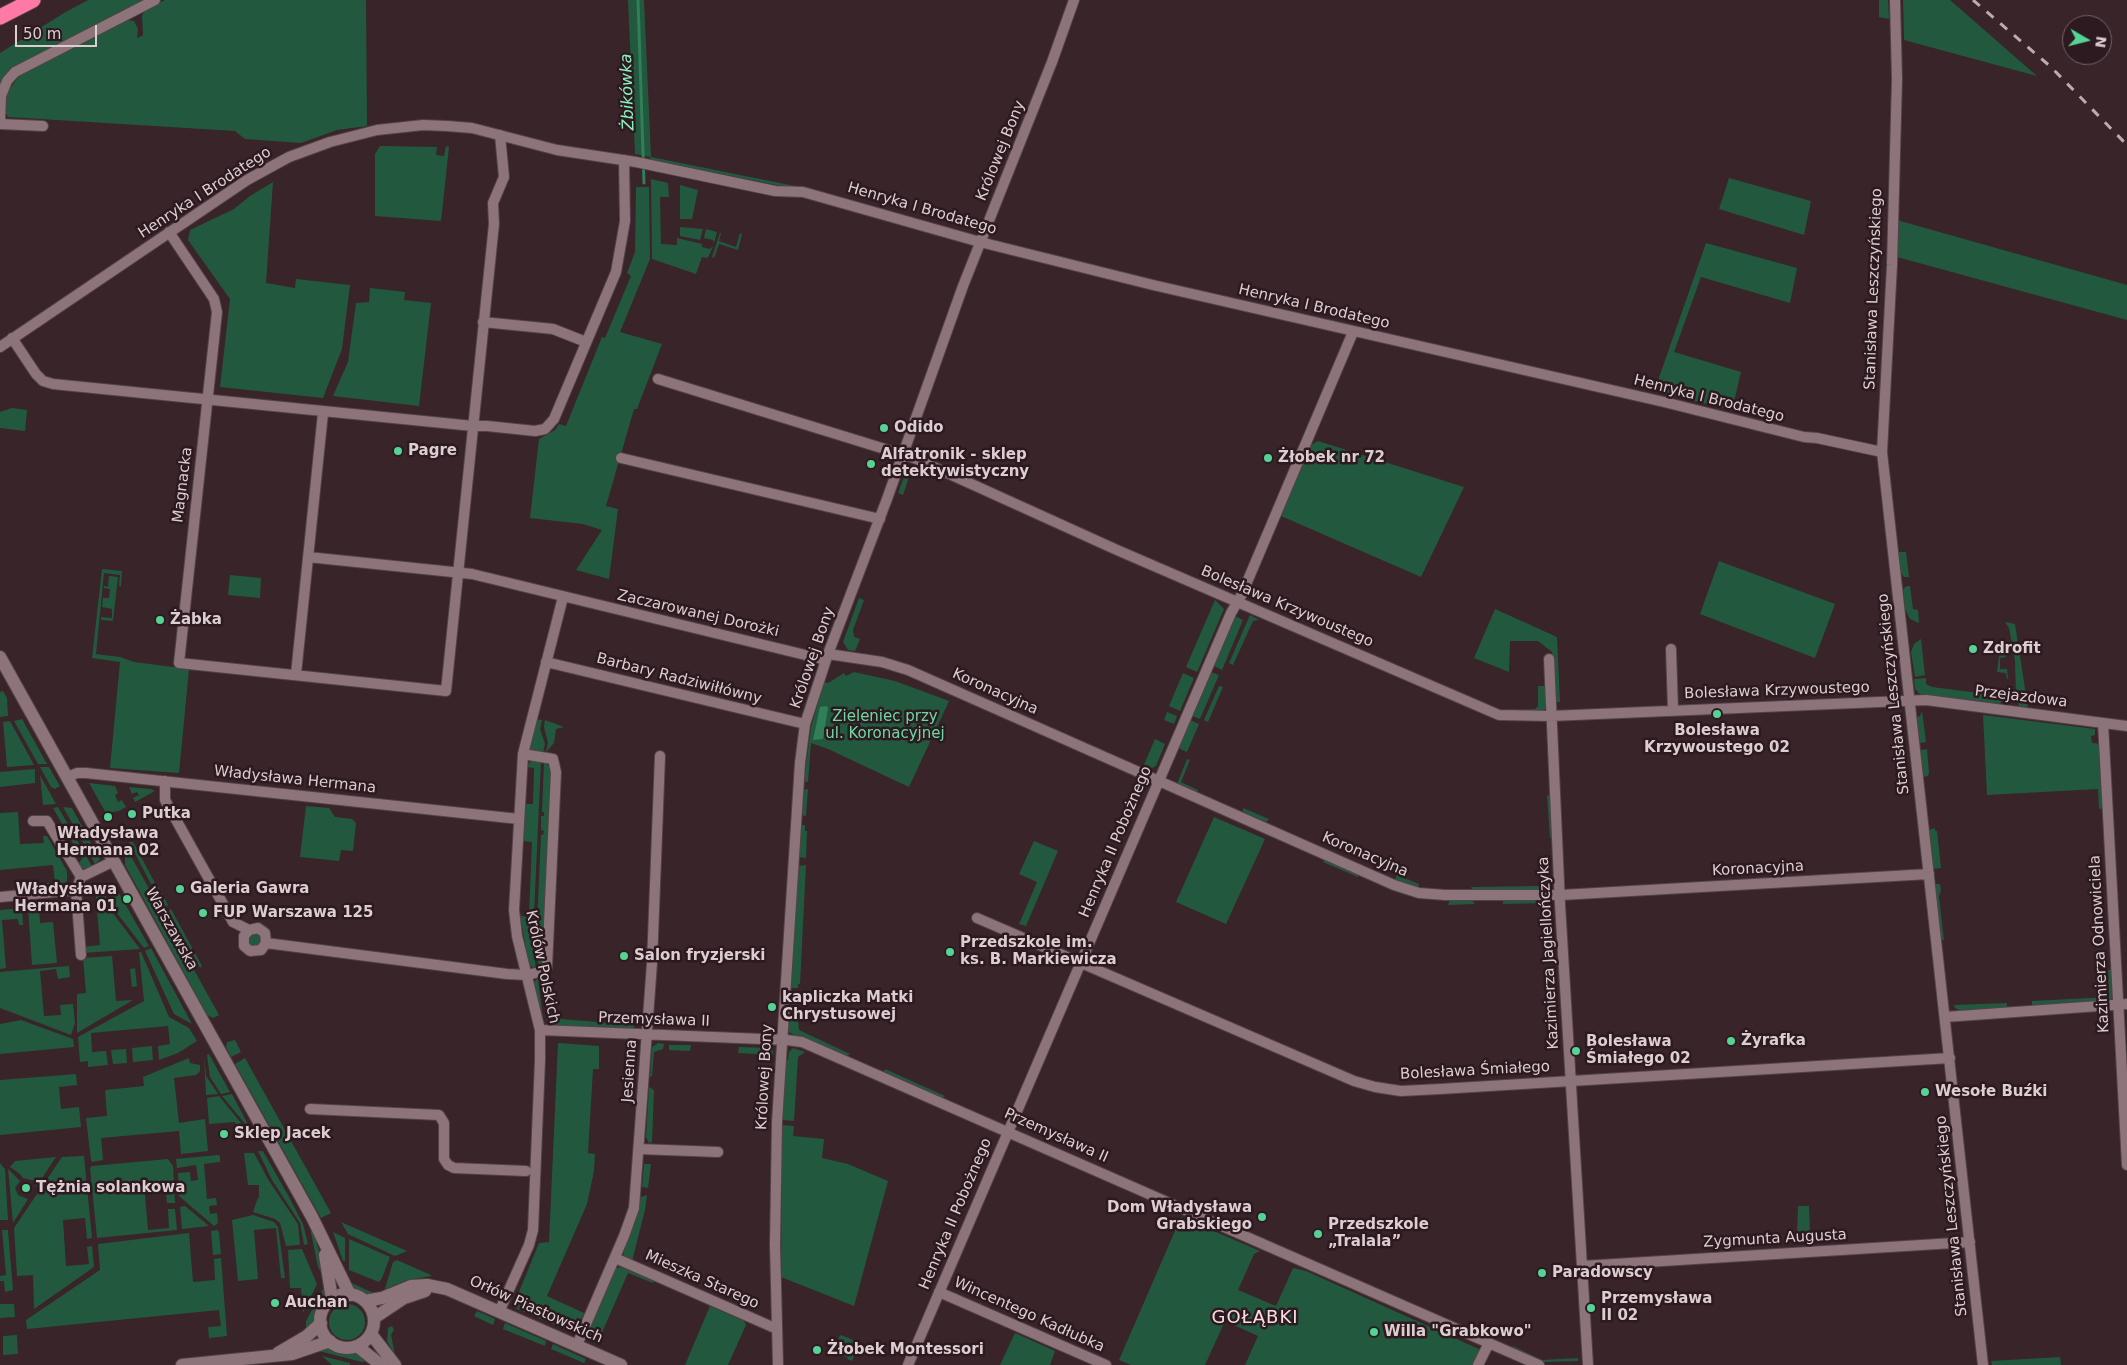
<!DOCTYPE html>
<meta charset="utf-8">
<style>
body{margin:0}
#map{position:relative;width:2127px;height:1365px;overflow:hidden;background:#382429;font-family:"DejaVu Sans",sans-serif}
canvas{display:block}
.north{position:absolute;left:2062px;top:15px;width:50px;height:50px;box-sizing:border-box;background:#2d1a20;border:1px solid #736266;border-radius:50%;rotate:98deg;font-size:14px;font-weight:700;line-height:20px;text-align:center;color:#dbcdd0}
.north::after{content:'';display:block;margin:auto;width:18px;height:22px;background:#54d395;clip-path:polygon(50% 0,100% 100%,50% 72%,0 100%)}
.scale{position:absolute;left:15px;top:25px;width:82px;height:22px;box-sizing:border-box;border:2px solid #dbcdd0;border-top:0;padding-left:6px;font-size:15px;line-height:18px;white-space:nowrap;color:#dbcdd0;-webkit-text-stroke:4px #2d1a20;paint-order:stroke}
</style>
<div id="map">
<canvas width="2127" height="1365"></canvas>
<div class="north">N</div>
<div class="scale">50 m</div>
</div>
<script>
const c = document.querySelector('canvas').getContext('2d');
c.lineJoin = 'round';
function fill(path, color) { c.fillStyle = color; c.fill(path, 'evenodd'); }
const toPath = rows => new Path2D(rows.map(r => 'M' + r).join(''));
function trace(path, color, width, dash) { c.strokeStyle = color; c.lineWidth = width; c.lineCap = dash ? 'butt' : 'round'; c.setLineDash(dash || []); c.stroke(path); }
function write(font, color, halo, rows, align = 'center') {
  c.font = font + ' "DejaVu Sans",sans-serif'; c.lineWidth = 5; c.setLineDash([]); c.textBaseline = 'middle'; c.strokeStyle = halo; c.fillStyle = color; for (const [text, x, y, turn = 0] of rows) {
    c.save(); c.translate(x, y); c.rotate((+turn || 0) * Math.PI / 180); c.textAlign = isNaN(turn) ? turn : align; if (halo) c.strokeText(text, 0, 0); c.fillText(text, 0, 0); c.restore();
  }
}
fill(toPath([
 [88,0,146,0,19,65,9,71,0,83,0,53,64,13],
 [165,0,366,0,367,126,337,130,301,143,245,139,235,131,8,117,6,113,6,100,9,90,20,75,127,20,134,21,138,29,137,38,142,36,143,34,142,16,145,10],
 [628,0,644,0,651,157,805,188,776,185,651,160,650,157,635,154],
 [1879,0,1888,0,1889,19,1879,17],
 [1903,0,1950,0,2037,76,1904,40],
 [380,146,437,147,436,155,444,156,446,146,449,147,441,221,375,216,375,154],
 [1729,178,1811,201,1804,235,1719,209],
 [651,179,668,183,669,197,660,197,661,244,677,245,677,238,702,244,702,247,710,249,713,246,709,256,707,258,702,257,696,274,652,259],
 [273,182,266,283,295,288,296,279,350,285,342,349,323,398,220,387,230,299,188,240,190,230,234,209,250,196],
 [680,185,698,190,692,219,680,219],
 [636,187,649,187,650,259,620,332,662,344,637,409,634,409,606,506,618,509,609,579,576,570,602,530,583,524,530,518,539,439,555,430,559,424,566,426,602,337,605,338,631,276,627,273,635,252],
 [1897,220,2127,285,2127,320,1897,257],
 [680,227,703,229,700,240,680,236],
 [706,229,717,232,714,243,713,240,704,238],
 [720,233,721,233,719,241,736,247,740,233,742,234,738,250,719,244,714,258,712,257],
 [1706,243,1797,268,1790,303,1701,277,1674,352,1741,372,1732,410,1660,393,1655,389],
 [370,288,405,292,404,300,431,303,419,406,333,396,348,362,356,303,369,302],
 [12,408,27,410,25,431,0,428,0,412],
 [1318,441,1464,487,1421,577,1281,516,1311,445],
 [916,463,930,470,927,475,917,472,910,474,903,495,898,493,907,469,911,466,914,467],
 [1898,552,1906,552,1909,577,1904,577,1901,573],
 [1719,561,1835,604,1815,658,1700,614],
 [102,569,122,571,121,586,119,586,120,575,104,573,96,654,120,657,134,662,189,669,179,773,110,768,120,662,92,658],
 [230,575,261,578,260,598,228,595],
 [109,576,118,577,113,621,101,620,101,617,112,618,112,609,102,607,103,598,109,598,110,589,104,588,104,586,108,587],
 [1907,586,1910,586,1913,609,1918,610,1919,623,1910,619,1905,609,1903,589],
 [859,598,864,600,853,630,854,637,860,639,855,651,848,650,843,642],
 [1215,600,1224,609,1197,672,1186,667],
 [1495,609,1557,637,1560,702,1556,702,1552,652,1538,641,1510,641,1509,672,1474,658],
 [1250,615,1259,620,1253,621,1233,665,1229,663],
 [1235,616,1243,620,1222,670,1214,666],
 [2005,622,2015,624,2028,708,2019,706,2016,695,2015,661,2009,628],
 [1921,639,1925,675,1915,677,1911,652,1914,644],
 [2001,642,2004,647,2006,654,2006,657,2000,658,2000,669,2007,669,2008,677,2007,680,2006,673,1997,672],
 [854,672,895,681,949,701,909,787,828,749,811,743,808,782,804,781,811,727,824,682,828,683,844,673,846,676],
 [1211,672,1219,675,1200,719,1192,716],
 [1183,673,1194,678,1180,711,1169,706],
 [1926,678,1926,684,1932,687,2002,696,2004,689,2007,692,2007,697,1999,704,1920,694,1915,689,1914,679],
 [1219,686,1223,687,1208,722,1204,720],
 [1538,686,1546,686,1545,709,1541,711,1525,712,1524,710,1535,709,1538,706],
 [3,691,7,698,8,716,0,717,0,692],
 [1922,711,1926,742,1920,743,1917,717,1920,716],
 [1167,712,1177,716,1174,724,1164,720],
 [1983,715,2095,729,2095,735,2091,736,2092,743,2101,744,2104,808,2099,809,2098,789,1987,795],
 [22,719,47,764,38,764,14,721],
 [535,719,542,720,540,729,545,744,543,753,532,751,528,746],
 [545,720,564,727,556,729,554,743,546,752,548,743,544,727],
 [1190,720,1199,724,1187,752,1178,748],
 [10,721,34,765,7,767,3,722],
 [1155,739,1165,744,1156,766,1152,768,1143,767],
 [1927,749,1929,773,1928,776,1923,777,1920,750],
 [1187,759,1190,760,1181,782,1198,790,1197,793,1177,784],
 [531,761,541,761,534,914,529,914,532,842,523,841,525,804,533,804,534,768,526,767],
 [544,762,551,768,542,963,539,968,536,946,541,835,543,835,544,831,541,830,541,816,544,816,544,812,542,812],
 [40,767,49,767,60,786,55,789,51,787],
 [35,769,35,783,0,787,0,772],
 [40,775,56,804,43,805],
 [89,783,115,786,118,793,115,795,118,802,122,800,126,807,119,811,106,813],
 [129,787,151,789,155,791,135,802,133,798,139,795,137,792,132,794],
 [808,789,806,816,804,816,802,813,803,790],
 [1547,795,1551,797,1552,838,1550,838],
 [306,806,329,808,335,817,352,819,356,823,353,851,341,850,339,861,300,857],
 [58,807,92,866,89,868,80,869,78,864,82,859,53,808],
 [63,807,72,808,100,859,95,864],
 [1243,808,1269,819,1266,822,1243,812],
 [18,812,20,844,44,843,43,836,47,836,67,871,67,881,61,886,48,887,47,883,55,882,53,865,0,870,0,813],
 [1214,817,1265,839,1226,924,1176,902],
 [802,825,805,825,805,831,807,831,806,858,799,857],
 [1935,828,1935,831,1937,831,1941,868,1933,869,1929,830],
 [1034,841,1058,851,1026,926,1019,924,1037,882,1019,874],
 [129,842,133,842,155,883,151,884],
 [127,849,198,977,219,1015,213,1018,207,1015,125,865,125,854],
 [1325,859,1358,874,1358,877,1323,862],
 [806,865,800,984,798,984,798,988,793,988,791,987,798,866],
 [1397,875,1419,884,1418,888,1395,880],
 [1549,877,1550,889,1473,890,1471,887,1540,886],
 [87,883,101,884,112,912,140,949,83,953,82,947,100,945,95,886,85,886],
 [105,884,112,884,120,895,149,946,144,948,116,912],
 [1935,884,1940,884,1941,890,1939,896,1944,940,1941,940],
 [158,886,168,905,166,908,154,889],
 [1450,899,1471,899,1475,904,1448,905],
 [1503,899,1550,899,1550,903,1503,904],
 [28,907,39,907,40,923,53,922,57,963,32,965],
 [22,908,23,925,19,925,18,919,2,920,6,968,0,969,0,910],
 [171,909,202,966,200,968,167,912],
 [520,916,534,917,533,946,536,969,529,965],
 [254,931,262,934,262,945,253,948,248,944,247,937],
 [151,948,192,1024,174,1014,145,951],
 [139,952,141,952,169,1017,189,1028,197,1041,178,1053,159,1060,158,1046,170,1044,168,1026,91,1033,92,1052,106,1051,108,1065,88,1067,88,1061,80,1062,78,1037,144,1001],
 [112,956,116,1001,133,1000,77,1033,77,994,86,993,83,958],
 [69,966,70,977,58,979,56,969,40,971,44,1016,61,1015,60,1005,73,1004,75,1023,71,1035,0,1008,0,972],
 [135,968,137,986,132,987,130,969],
 [2112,969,2114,994,2111,1000,2032,1006,2032,1001,2109,997,2108,970],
 [550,976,549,1018,634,1025,634,1030,554,1026,547,1022,541,977],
 [538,978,543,1020,533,983],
 [795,994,799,994,797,1012,789,1010,790,996],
 [2007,1003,2007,1008,1959,1010,1955,1008,1954,1005],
 [21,1020,73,1039,74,1047,0,1054,0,1024],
 [791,1020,798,1021,799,1030,850,1054,846,1056,801,1036,794,1035,789,1032,788,1028,788,1021],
 [235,1040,241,1052,231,1057,226,1047,227,1042],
 [558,1043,599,1046,599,1069,593,1069,588,1153,595,1154,594,1171,587,1204,547,1296,584,1313,577,1328,571,1332,515,1308,514,1304,539,1243,549,1242],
 [658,1043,664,1044,663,1049,654,1052,652,1076,650,1077,652,1047],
 [669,1045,691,1045,690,1051,669,1050],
 [152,1046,153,1060,133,1062,132,1048],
 [739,1047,773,1048,773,1055,738,1053],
 [793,1048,805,1052,798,1057,794,1121,782,1120,786,1059,788,1060,789,1052],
 [126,1049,127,1063,113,1064,111,1050],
 [209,1054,230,1092,221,1094,210,1077,207,1055],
 [204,1055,206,1076,218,1094,206,1095],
 [189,1058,190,1063,200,1065,200,1071,196,1075,174,1078,179,1123,205,1119,208,1151,181,1154,179,1131,101,1138,103,1160,92,1162,91,1160,86,1118,107,1116,105,1090,144,1086,143,1077],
 [245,1058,331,1213,321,1218,235,1064],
 [885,1069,945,1096,942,1098,884,1072],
 [76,1074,77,1085,59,1087,61,1109,79,1107,81,1127,0,1135,0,1080],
 [649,1087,654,1090,652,1142,649,1143,646,1137],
 [232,1094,254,1136,251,1137,246,1125,222,1096],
 [219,1096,241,1123,247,1137,241,1134,235,1122,209,1124,207,1098],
 [782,1125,794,1126,793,1136,824,1139,822,1158,848,1164,888,1181,854,1306,781,1277],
 [258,1151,263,1151,289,1197,303,1224,308,1244,304,1245,300,1223,272,1180],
 [244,1153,254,1153,269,1181,298,1224,300,1245,286,1246,280,1223,275,1219,253,1212,257,1200,259,1197,259,1185,248,1185],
 [218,1155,220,1156,220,1162,204,1164,207,1199,216,1198,217,1205,209,1206,210,1214,217,1213,218,1223,214,1226,179,1196,178,1173,190,1172,191,1181,198,1180,196,1165,177,1168,176,1159],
 [84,1156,92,1238,87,1239,85,1218,63,1220,66,1266,89,1264,87,1247,92,1246,94,1267,34,1309,33,1275,17,1276,14,1228,62,1157],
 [56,1157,36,1187,35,1181,23,1178,20,1174,10,1167,15,1161],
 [168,1159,173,1166,175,1203,167,1203,165,1182,144,1184,148,1230,169,1228,168,1209,175,1209,177,1230,97,1238,90,1168,92,1166],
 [0,1163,5,1169,8,1220,0,1220],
 [644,1164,651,1164,648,1188,642,1187],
 [8,1169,20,1181,15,1188,18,1195,28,1199,13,1223],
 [647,1195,645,1210,632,1261,625,1257,623,1253,636,1219,641,1197],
 [185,1206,209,1226,182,1229,180,1207],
 [1798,1206,1809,1206,1810,1232,1797,1233],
 [253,1215,274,1222,278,1227,285,1278,281,1278,276,1228,254,1230,258,1279,238,1281,232,1220],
 [1181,1217,1260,1251,1254,1254,1238,1290,1276,1306,1293,1268,1306,1271,1481,1350,1473,1365,1245,1365,1258,1336,1225,1321,1205,1365,1131,1365,1119,1360],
 [341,1222,407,1251,395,1256,348,1234],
 [312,1226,326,1276,323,1276,318,1267,310,1228],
 [2,1230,8,1230,13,1290,5,1292,4,1281,0,1281,0,1276,6,1275],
 [217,1230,219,1232,221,1254,213,1255,211,1231],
 [333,1232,345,1238,345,1261,343,1261],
 [189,1233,193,1282,215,1280,214,1259,221,1258,227,1336,209,1338,208,1327,221,1326,219,1310,27,1329,26,1320,100,1270,98,1244],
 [349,1239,390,1257,382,1278,379,1282,349,1270],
 [302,1249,317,1284,303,1313,301,1288,290,1288,288,1250],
 [397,1260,431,1275,431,1276,407,1280,385,1289,393,1262],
 [621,1267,654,1281,653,1283,628,1273,597,1344,592,1342,589,1331,616,1268],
 [347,1281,378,1295,365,1295,353,1289],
 [327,1286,327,1294,318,1308,315,1321,306,1331,306,1321,323,1289],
 '329 1322a18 18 0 1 1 36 0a18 18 0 1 1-36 0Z',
 [0,1304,14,1304,15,1317,0,1318],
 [710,1306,744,1321,746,1325,728,1365,685,1365],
 [477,1311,495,1319,493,1325,474,1316],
 [505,1323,546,1341,545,1346,503,1329],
 [392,1326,394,1330,391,1335,395,1355,387,1341,388,1328],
 [1015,1333,1055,1351,1050,1365,1000,1365],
 [17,1335,18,1354,3,1355,3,1336],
 [841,1335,860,1343,852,1361,847,1359,848,1357,835,1355,839,1337],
 [553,1344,586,1359,584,1363,551,1349],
 [1513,1346,1542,1360,1578,1358,1578,1361,1544,1362,1513,1349],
 [326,1348,343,1353,357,1354,366,1361,362,1362,319,1351],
 [322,1356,350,1363,350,1365,332,1365],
 [2060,1357,2061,1365,1992,1365,1991,1361]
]), '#22593e');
fill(toPath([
 [827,706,828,708,823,739,813,740,820,707]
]), '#307f58');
trace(toPath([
 [638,0,644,183]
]), '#307f58', 3);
const minor = toPath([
 [1895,0,1897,79,1892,265,1882,452,1983,1365],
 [0,122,1,96,7,81,15,72,155,0],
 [0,124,43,126],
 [169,232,214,299,217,312,179,663,446,691,494,224,493,203,504,177,500,135],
 [483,322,553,329,586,342],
 [12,338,36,374,43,381,53,384,473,426,487,426,535,431,545,429,554,419,616,272,625,221,624,160],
 [0,347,247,180,289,157,330,142,377,130,423,125,447,126,472,128,557,150,636,162,775,191,803,192,980,242,1153,285,1664,402,1804,437,1817,438,1882,452],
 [658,379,914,458,1117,550,1499,715,1551,716,1926,700,2127,726],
 [621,458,880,519],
 [308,557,472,574,826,660],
 [1671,649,1673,710],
 [828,654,882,662,908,670,1394,885,1419,893,1445,895,1561,895,1929,874],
 [1549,659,1560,904,1588,1365],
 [546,662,805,724],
 [296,674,323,413],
 [2103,723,2127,1165],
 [68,777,77,773,86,773,519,819],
 [165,781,165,800,233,922,249,930,258,928,265,933,266,943,261,950,250,951,244,946,244,936,249,930],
 [33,821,47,821,81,877,114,861],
 [81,877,76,890,81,955],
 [0,897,76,890],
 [977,918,1354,1081,1375,1087,1401,1091,1440,1089,1950,1058],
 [266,943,507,974,527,975,544,971,547,967,556,772,553,759,523,754],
 [1945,1017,2127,1004],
 [540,1030,787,1040,802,1042,1539,1365],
 [310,1109,439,1115,444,1123,444,1159,448,1165,454,1168,526,1171],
 [639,1149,718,1152],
 [615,1258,777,1329],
 [1582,1266,1970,1242],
 [939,1292,1106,1365],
 [499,1312,529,1245,533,1230,540,1060,540,1030,517,936,514,910,523,754,563,597],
 [577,1345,624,1236,634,1208,652,963,660,756],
 [778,1365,775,1245,777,1122,800,763,805,724,828,654,887,499,963,286,1052,62,1074,0],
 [908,1365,1231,613,1242,594,1353,332],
 [1478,1365,1489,1343]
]);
const tertiary = toPath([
 [0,657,312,1217,350,1295],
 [325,1255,332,1299],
 '320 1321a27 27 0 1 1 54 0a27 27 0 1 1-54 0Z',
 [365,1301,382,1298,411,1286,427,1285,447,1289,621,1365],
 [374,1318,404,1298,425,1291],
 [371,1334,395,1365],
 [357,1346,381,1365],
 [278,1353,307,1336,321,1323],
 [182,1365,292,1354,330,1341]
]);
const motorway = toPath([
 [0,17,33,0]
]);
trace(minor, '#534247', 12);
trace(tertiary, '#534247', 14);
trace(motorway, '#534247', 17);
trace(minor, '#8d747a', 10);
trace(tertiary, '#8d747a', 12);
trace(motorway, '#fe79a5', 15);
trace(toPath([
 [1973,0,2051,67,2127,145]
]), '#bcacb0', 3, [9, 9]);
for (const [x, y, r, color] of [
 [884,428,5,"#54d395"],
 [398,451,5,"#54d395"],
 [1268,458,5,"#54d395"],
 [871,464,5,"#54d395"],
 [160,620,5,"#54d395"],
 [1973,649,5,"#54d395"],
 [1717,714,5,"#54d395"],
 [132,814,5,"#54d395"],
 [108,817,5,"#54d395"],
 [180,889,5,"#54d395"],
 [127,899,5,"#54d395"],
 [203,913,5,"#54d395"],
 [950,952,5,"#54d395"],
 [624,956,5,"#54d395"],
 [772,1007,5,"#54d395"],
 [1731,1041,5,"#54d395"],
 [1576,1051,5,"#54d395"],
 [1925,1092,5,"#54d395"],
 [224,1134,5,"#54d395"],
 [26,1188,5,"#54d395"],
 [1262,1217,5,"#54d395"],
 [1318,1234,5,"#54d395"],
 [1542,1273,5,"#54d395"],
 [275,1303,5,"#54d395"],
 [1591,1308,5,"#54d395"],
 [1374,1332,5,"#54d395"],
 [817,1350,5,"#54d395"]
]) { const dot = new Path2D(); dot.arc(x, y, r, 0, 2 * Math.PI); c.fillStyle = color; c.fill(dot); trace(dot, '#2d1a20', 2); }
write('15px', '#dbcdd0', '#2d1a20', [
 ["Królowej Bony",1001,151,-68],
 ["Henryka I Brodatego",205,193,-33],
 ["Henryka I Brodatego",922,209,16],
 ["Stanisława Leszczyńskiego",1874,289,-88],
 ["Henryka I Brodatego",1314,307,13],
 ["Henryka I Brodatego",1709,399,14],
 ["Magnacka",183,485,-83],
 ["Bolesława Krzywoustego",1287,607,23],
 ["Zaczarowanej Dorożki",698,614,13],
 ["Królowej Bony",813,658,-71],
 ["Barbary Radziwiłłówny",679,679,14],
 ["Bolesława Krzywoustego",1777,691,-2],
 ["Koronacyjna",995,692,24],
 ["Stanisława Leszczyńskiego",1894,694,-96],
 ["Przejazdowa",2021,697,7],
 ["Władysława Hermana",295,780,6],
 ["Henryka II Pobożnego",1116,842,-67],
 ["Koronacyjna",1365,855,23],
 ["Koronacyjna",1758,869,-3],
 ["Warszawska",171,929,61],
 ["Kazimierza Odnowiciela",2100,944,-93],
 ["Kazimierza Jagiellończyka",1549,953,-93],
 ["Królów Polskich",542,967,78],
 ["Przemysława II",654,1020,2],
 ["Jesienna",630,1071,-86],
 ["Bolesława Śmiałego",1475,1071,-3],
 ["Królowej Bony",765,1077,-87],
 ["Przemysława II",1056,1136,24],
 ["Henryka II Pobożnego",956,1214,-67],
 ["Stanisława Leszczyńskiego",1952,1216,-96],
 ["Zygmunta Augusta",1775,1239,-3],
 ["Mieszka Starego",702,1280,24],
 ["Orłów Piastowskich",536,1310,24],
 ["Wincentego Kadłubka",1029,1315,24]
]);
write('bold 15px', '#dbcdd0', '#2d1a20', [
 ["Odido",894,428],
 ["Pagre",408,451],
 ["Alfatronik - sklep",881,455],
 ["detektywistyczny",881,472],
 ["Żłobek nr 72",1278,458],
 ["Żabka",170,620],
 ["Zdrofit",1983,649],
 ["Bolesława",1717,731,"center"],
 ["Krzywoustego 02",1717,748,"center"],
 ["Putka",142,814],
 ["Władysława",108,834,"center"],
 ["Hermana 02",108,851,"center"],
 ["Galeria Gawra",190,889],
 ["Władysława",117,890,"right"],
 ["Hermana 01",117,907,"right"],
 ["FUP Warszawa 125",213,913],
 ["Przedszkole im.",960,943],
 ["ks. B. Markiewicza",960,960],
 ["Salon fryzjerski",634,956],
 ["kapliczka Matki",782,998],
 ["Chrystusowej",782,1015],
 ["Żyrafka",1741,1041],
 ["Bolesława",1586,1042],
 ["Śmiałego 02",1586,1059],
 ["Wesołe Buźki",1935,1092],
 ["Sklep Jacek",234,1134],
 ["Tężnia solankowa",36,1188],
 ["Dom Władysława",1252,1208,"right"],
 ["Grabskiego",1252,1225,"right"],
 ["Przedszkole",1328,1225],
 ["„Tralala”",1328,1242],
 ["Paradowscy",1552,1273],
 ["Przemysława",1601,1299],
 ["II 02",1601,1316],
 ["Auchan",285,1303],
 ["Willa \"Grabkowo\"",1384,1332],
 ["Żłobek Montessori",827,1350]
], 'left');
write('15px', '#6dd9a1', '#2d1a20', [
 ["Zieleniec przy",885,717],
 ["ul. Koronacyjnej",885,734]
]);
write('italic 16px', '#89f4bb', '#2d1a20', [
 ["Żbikówka",628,92,-92]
]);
c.letterSpacing = '1px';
write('18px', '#f8dce3', '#2d1a20', [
 ["GOŁĄBKI",1255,1318]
]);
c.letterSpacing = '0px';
</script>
